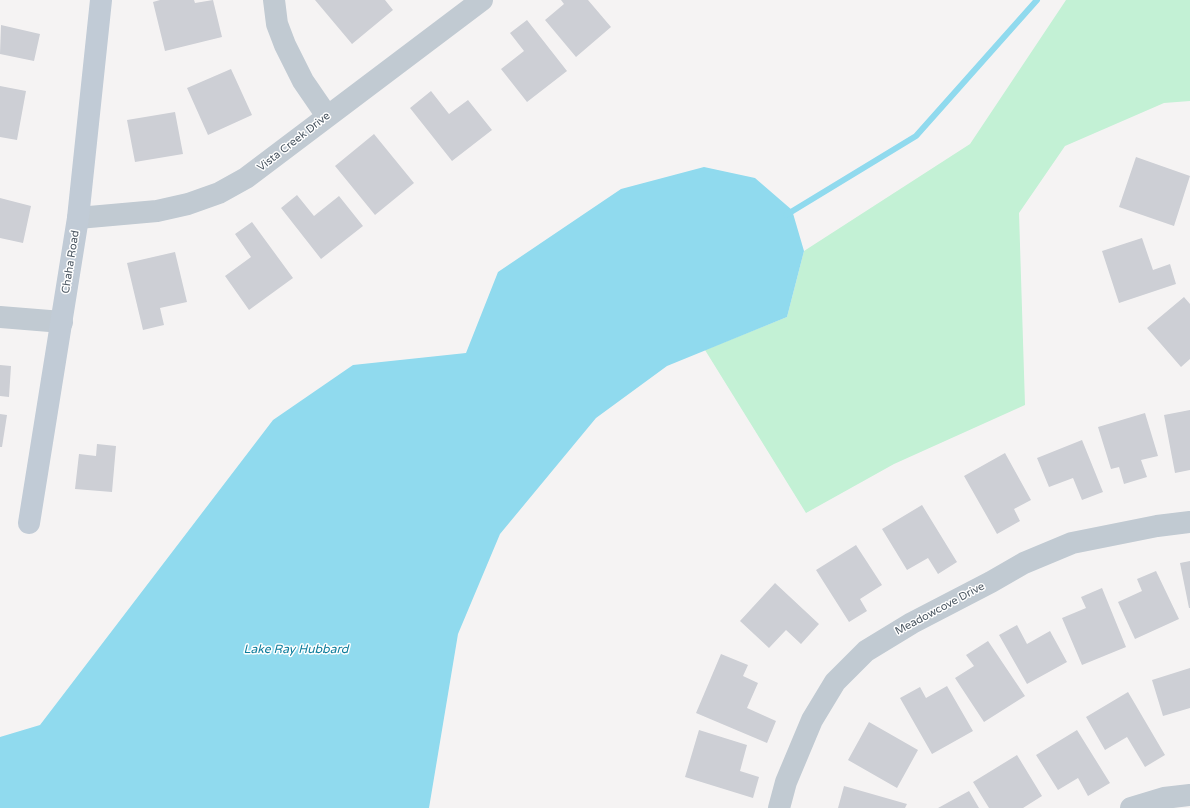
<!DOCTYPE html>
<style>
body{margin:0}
canvas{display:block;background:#f5f3f3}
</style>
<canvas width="1190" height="808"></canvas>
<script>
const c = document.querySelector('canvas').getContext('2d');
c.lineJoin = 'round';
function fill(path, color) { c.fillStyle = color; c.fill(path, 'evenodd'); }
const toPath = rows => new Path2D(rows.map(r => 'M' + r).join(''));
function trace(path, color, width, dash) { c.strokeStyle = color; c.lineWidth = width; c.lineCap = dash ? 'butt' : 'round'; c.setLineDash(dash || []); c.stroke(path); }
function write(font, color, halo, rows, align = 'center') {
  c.font = font + ' "Varela Round",sans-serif'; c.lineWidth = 3; c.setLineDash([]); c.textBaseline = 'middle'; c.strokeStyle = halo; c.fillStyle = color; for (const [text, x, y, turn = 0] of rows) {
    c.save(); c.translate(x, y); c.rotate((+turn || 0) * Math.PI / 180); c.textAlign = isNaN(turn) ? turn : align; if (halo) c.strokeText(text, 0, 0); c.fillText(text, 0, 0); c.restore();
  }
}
fill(toPath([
 [1066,0,1190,0,1190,101,1164,103,1065,146,1019,213,1025,405,894,464,806,513,705,350,787,317,804,251,970,144]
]), '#c3f1d5');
fill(toPath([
 [704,167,755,178,792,210,804,251,787,317,667,366,596,418,500,534,458,634,429,808,0,808,0,737,40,725,273,420,353,365,466,353,498,272,621,189]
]), '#90daee');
trace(toPath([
 [786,215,916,136,1037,0]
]), '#90daee', 6);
fill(toPath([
 [160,0,194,0,195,3,213,0,222,37,165,51,153,2],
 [315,0,385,0,393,10,352,44],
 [561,0,588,0,611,27,576,57,545,20,564,4],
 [527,20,567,71,527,102,501,69,524,51,510,33],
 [1,25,40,34,34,61,0,54],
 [231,69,252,115,208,135,187,88],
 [0,86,26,91,17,140,0,137],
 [431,91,449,114,468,100,492,130,452,161,410,108],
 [175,112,183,154,135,162,127,120],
 [374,134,414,183,375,215,335,166],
 [1136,157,1190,176,1174,226,1119,207],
 [297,195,314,216,339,196,363,226,321,259,281,208],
 [0,198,31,206,23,243,0,238],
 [252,222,293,278,249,310,225,276,251,257,235,234],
 [1142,238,1153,270,1170,264,1176,284,1119,303,1102,251],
 [175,252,187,302,160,308,164,325,143,330,127,263],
 [1184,297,1190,304,1190,359,1181,367,1147,328],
 [0,365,11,366,9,397,0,396],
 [1190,410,1190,470,1175,473,1164,415],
 [1145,413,1158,456,1141,460,1147,477,1124,484,1119,467,1111,469,1098,427],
 [0,414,7,415,2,447,0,447],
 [1082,440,1103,492,1082,500,1073,478,1049,487,1037,458],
 [97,444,116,446,112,492,75,489,79,454,96,456],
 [1005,453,1031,500,1014,509,1020,521,997,534,964,476],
 [922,505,957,562,938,574,928,558,907,570,882,529],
 [856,545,882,585,860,599,867,611,849,622,816,570],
 [1190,561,1190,608,1189,608,1180,563],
 [1156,571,1179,619,1135,639,1118,602,1142,591,1137,579],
 [775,583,819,624,801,644,786,630,769,648,740,621],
 [1102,588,1126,647,1082,665,1062,618,1086,608,1081,597],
 [1017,625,1027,644,1050,631,1067,662,1027,684,999,635],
 [988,641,1025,696,984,722,955,678,974,666,966,655],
 [721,654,748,665,743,676,758,683,747,708,776,721,767,743,696,713],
 [1190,668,1190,708,1163,716,1152,680],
 [947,686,973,731,932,754,900,698,920,687,926,698],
 [1128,692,1165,755,1145,767,1127,737,1105,750,1086,717],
 [869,722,918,750,897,788,848,760],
 [699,730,747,745,740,771,759,777,753,798,685,777],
 [1077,730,1110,783,1088,796,1078,778,1058,790,1036,755],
 [1017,755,1042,796,1023,808,989,808,973,782],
 [844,786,907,804,905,808,838,808],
 [969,791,979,808,938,808]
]), '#cdcfd5');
trace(toPath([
 [274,0,277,24,285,45,303,81,327,116],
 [78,218,157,211,188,204,219,193,246,178,482,0],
 [0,317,62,322],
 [779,808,786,782,812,720,835,682,866,651,912,623,991,582,1024,563,1072,543,1157,526,1190,522],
 [1131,808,1164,798,1190,795]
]), '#c1cad2', 22);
trace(toPath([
 [29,523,78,218,101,0]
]), '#c1cbd6', 22);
write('11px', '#4a5661', '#fff', [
 ["Vista Creek Drive",294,142,-38],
 ["Chaha Road",71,262,-81],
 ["Meadowcove Drive",940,609,-28]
]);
write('italic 12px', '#0c7c9b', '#fff', [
 ["Lake Ray Hubbard",296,650]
]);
</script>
